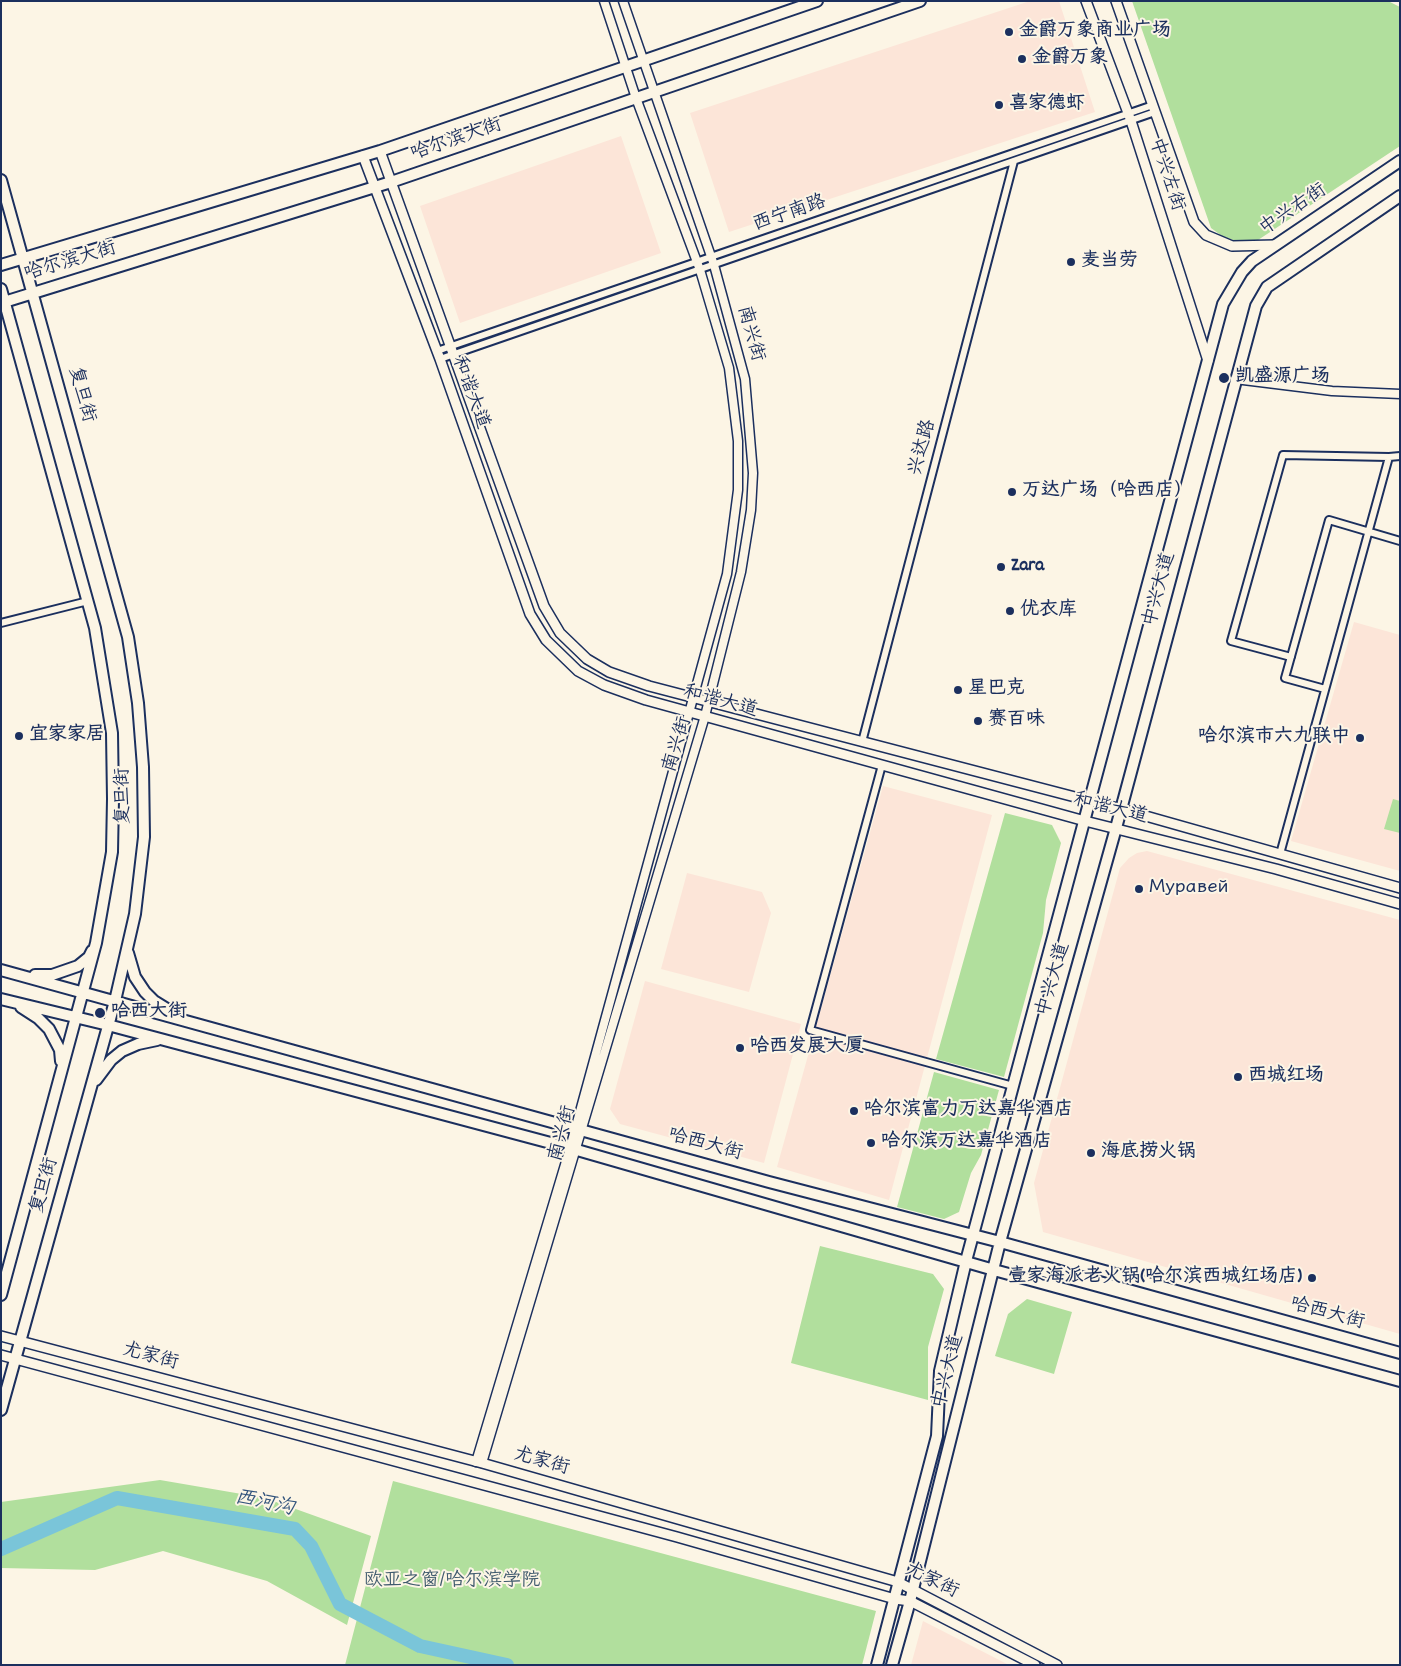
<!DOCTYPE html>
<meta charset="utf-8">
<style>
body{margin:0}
#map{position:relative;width:1401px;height:1666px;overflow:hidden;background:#fcf5e5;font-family:Dekko,sans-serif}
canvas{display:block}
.frame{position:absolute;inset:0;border:2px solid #1b2f5e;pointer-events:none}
</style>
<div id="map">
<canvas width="1401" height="1666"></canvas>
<div class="frame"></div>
</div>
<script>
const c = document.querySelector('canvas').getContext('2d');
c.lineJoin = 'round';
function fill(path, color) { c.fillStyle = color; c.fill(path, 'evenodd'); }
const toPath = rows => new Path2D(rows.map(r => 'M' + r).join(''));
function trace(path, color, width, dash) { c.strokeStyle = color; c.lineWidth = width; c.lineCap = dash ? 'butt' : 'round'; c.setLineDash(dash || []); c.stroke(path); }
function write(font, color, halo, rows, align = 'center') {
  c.font = font + ' Dekko,"LXGW WenKai TC",sans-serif'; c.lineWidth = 4; c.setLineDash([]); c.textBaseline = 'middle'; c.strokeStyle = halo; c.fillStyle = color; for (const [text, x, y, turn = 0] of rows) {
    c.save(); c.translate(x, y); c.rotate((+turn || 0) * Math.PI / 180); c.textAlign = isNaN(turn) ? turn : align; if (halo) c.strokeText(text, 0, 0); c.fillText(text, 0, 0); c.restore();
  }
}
fill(toPath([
 [1030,1,1059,1,1095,112,729,232,690,113],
 [621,136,661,253,460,323,420,206],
 [1354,622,1400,635,1400,871,1291,841],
 [883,786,992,815,889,1200,777,1167],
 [1147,851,1400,920,1400,1334,1043,1232,1034,1183,1120,868,1129,858,1137,853],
 [687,873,762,892,771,913,749,992,661,969],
 [645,981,801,1024,764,1163,620,1124,610,1109],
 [923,1621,1009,1665,911,1665]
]), '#fce5d8');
fill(toPath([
 [1132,1,1388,1,1400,7,1400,146,1258,240,1244,244,1222,236,1211,228],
 [1393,799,1400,801,1400,833,1384,829],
 [1005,813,1052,825,1061,843,1046,900,1043,933,1004,1077,936,1059],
 [934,1072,999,1090,981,1155,971,1173,959,1212,944,1219,897,1207],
 [820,1246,933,1274,944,1289,928,1347,928,1400,791,1363],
 [1027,1299,1072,1312,1054,1374,995,1356,1008,1314],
 [160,1480,265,1498,371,1536,347,1625,267,1581,163,1551,95,1570,1,1568,1,1502],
 [393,1481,876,1611,862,1665,345,1665]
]), '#b1df9d');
trace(toPath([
 [1,1549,117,1498,295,1529,311,1546,340,1604,420,1646,507,1665]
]), '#7ac5d9', 14);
const minor = toPath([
 [437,351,1153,105],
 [440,359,1155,112],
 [1,623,88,601],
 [1291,657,1231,641,1283,455,1389,457],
 [1325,689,1285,678,1329,520,1400,541],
 [862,742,1014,161],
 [882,765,810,1030,1013,1086],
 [1280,854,1389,457,1400,456]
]);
const tertiary = toPath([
 [1235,379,1332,391,1400,394],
 [476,1462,570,1148,727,574,738,490,738,441,729,368,700,270,636,98,604,1],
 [482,1463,705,716,741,572,751,510,753,473,745,379,714,265,623,1]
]);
const secondary = toPath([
 [1086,1,1131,121,1208,361],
 [1116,1,1194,222,1206,235,1232,246,1275,245],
 [380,151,544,606,560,633,587,659,609,672,649,686,1121,809,1400,888],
 [363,156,440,359,530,614,546,640,578,671,604,685,646,700,1085,821,1276,869,1400,904],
 [1,1336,482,1463,898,1582,1057,1665],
 [1,1355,677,1537,895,1599,910,1601,1035,1665]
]);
const primary = toPath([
 [1,180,128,637,138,703,143,767,144,837,135,914,115,1001,1,1410],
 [1,265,380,151,817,1],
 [1,289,95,628,112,733,113,799,112,852,96,943,1,1295],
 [1,303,391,182,920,1],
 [128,953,135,977,145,992,154,1001,175,1014],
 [1,970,769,1182,1000,1242,1400,1353],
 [35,975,52,975,78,966,89,957,92,951],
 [1,999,108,1025,577,1150,994,1270,1400,1381],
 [21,1007,38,1018,49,1029,60,1050,61,1061],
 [96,1080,111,1060,122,1051,138,1044,157,1040],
 [877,1665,937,1436,940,1371,966,1261,1223,304,1242,272,1252,261,1400,161],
 [892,1665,910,1601,1000,1242,1116,828,1256,306,1267,287,1400,196]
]);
trace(minor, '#1b2f5e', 10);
trace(tertiary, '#1b2f5e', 11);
trace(secondary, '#1b2f5e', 12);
trace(primary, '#1b2f5e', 14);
trace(minor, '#fcf5e5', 6);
trace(tertiary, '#fcf5e5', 8);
trace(secondary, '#fcf5e5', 9);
trace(primary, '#fcf5e5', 10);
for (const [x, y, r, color] of [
 [1009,32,5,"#1b2f5e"],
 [1022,59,5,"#1b2f5e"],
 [999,105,5,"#1b2f5e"],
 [1071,262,5,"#1b2f5e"],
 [1224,378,6,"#1b2f5e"],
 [1012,492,5,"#1b2f5e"],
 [1001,567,5,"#1b2f5e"],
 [1010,611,5,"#1b2f5e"],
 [958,690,5,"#1b2f5e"],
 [978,721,5,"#1b2f5e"],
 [19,736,5,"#1b2f5e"],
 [1360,738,5,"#1b2f5e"],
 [1139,889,5,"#1b2f5e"],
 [100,1013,6,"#1b2f5e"],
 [740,1048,5,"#1b2f5e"],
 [1238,1077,5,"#1b2f5e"],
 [854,1111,5,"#1b2f5e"],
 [871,1143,5,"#1b2f5e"],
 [1091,1153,5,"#1b2f5e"],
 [1312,1278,5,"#1b2f5e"]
]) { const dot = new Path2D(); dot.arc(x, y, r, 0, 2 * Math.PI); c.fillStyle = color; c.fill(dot); trace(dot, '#fcf5e5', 2); }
write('bold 19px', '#1b2f5e', '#fcf5e5', [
 ["金爵万象商业广场",1019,32],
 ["金爵万象",1032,59],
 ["喜家德虾",1009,105],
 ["麦当劳",1081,262],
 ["凯盛源广场",1235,378],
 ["万达广场（哈西店）",1022,492],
 ["Zara",1011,567],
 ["优衣库",1020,611],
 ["星巴克",968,690],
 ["赛百味",988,721],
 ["宜家家居",29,736],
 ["哈尔滨市六九联中",1350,738,"right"],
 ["Муравей",1149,889],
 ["哈西大街",111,1013],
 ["哈西发展大厦",750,1048],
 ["西城红场",1248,1077],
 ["哈尔滨富力万达嘉华酒店",864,1111],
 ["哈尔滨万达嘉华酒店",881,1143],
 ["海底捞火锅",1101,1153],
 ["壹家海派老火锅(哈尔滨西城红场店)",1302,1278,"right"]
], 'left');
write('19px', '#1b2f5e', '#fcf5e5', [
 ["哈尔滨大街",457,141,-19],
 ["中兴左街",1165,175,72],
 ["中兴右街",1294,211,-34],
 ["西宁南路",790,215,-19],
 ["哈尔滨大街",71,263,-17],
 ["南兴街",749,334,75],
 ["和谐大道",469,393,70],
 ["复旦街",80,395,75],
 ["兴达路",924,448,-75],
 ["中兴大道",1161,590,-75],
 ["和谐大道",720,703,15],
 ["南兴街",679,745,-73],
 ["复旦街",125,796,-91],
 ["和谐大道",1110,810,14],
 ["中兴大道",1055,980,-74],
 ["南兴街",564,1134,-75],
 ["哈西大街",705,1146,15],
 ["复旦街",46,1186,-74],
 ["哈西大街",1327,1315,15],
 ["尤家街",150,1358,15],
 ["中兴大道",950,1372,-76],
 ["尤家街",541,1463,16],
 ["尤家街",931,1582,26]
]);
write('19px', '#405b6e', '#fcf5e5', [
 ["欧亚之窗/哈尔滨学院",452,1582]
]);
write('italic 20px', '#33547d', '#fcf5e5', [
 ["西河沟",264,1505,12]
]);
</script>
